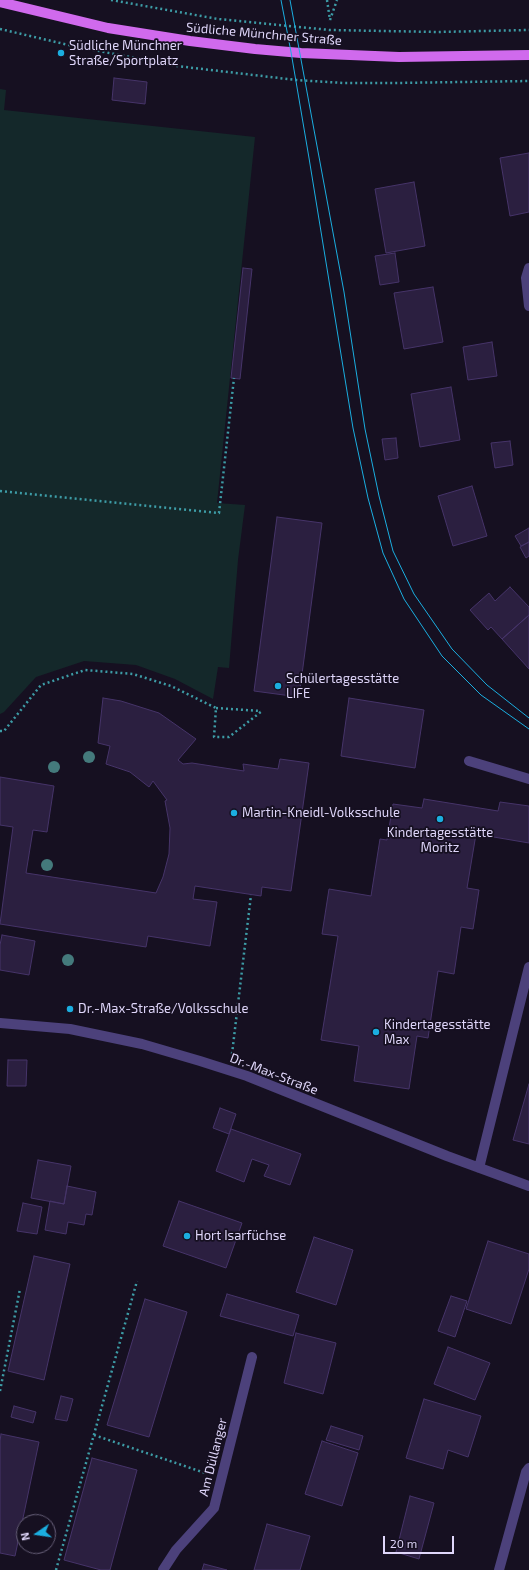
<!DOCTYPE html>
<meta charset="utf-8">
<style>
body{margin:0}
#map{position:relative;width:529px;height:1570px;overflow:hidden;background:#161021;font-family:"Exo 2",sans-serif}
canvas{display:block}
.north{position:absolute;left:16px;top:1514px;width:40px;height:40px;box-sizing:border-box;background:#161021;border:1px solid #665f78;border-radius:50%;rotate:257deg;font-size:11px;font-weight:700;line-height:16px;text-align:center;color:#dfd6fa}
.north::after{content:'';display:block;margin:auto;width:14px;height:18px;background:#1baee0;clip-path:polygon(50% 0,100% 100%,50% 72%,0 100%)}
.scale{position:absolute;left:383px;top:1536px;width:71px;height:18px;box-sizing:border-box;border:2px solid #dfd6fa;border-top:0;padding-left:5px;font-size:12px;line-height:14px;white-space:nowrap;color:#dfd6fa;-webkit-text-stroke:3px #161021;paint-order:stroke}
</style>
<div id="map">
<canvas width="529" height="1570"></canvas>
<div class="north">N</div>
<div class="scale">20 m</div>
</div>
<script>
const c = document.querySelector('canvas').getContext('2d');
c.lineJoin = 'round';
function fill(path, color) { c.fillStyle = color; c.fill(path, 'evenodd'); }
const toPath = rows => new Path2D(rows.map(r => 'M' + r).join(''));
function trace(path, color, width, dash) { c.strokeStyle = color; c.lineWidth = width; c.lineCap = dash ? 'butt' : 'round'; c.setLineDash(dash || []); c.stroke(path); }
function write(font, color, halo, rows, align = 'center') {
  c.font = font + ' "Exo 2",sans-serif'; c.lineWidth = 3.5; c.setLineDash([]); c.textBaseline = 'middle'; c.strokeStyle = halo; c.fillStyle = color; for (const [text, x, y, turn = 0] of rows) {
    c.save(); c.translate(x, y); c.rotate((+turn || 0) * Math.PI / 180); c.textAlign = isNaN(turn) ? turn : align; if (halo) c.strokeText(text, 0, 0); c.fillText(text, 0, 0); c.restore();
  }
}
fill(toPath([
 [0,89,6,90,4,110,255,137,217,503,245,505,238,560,229,668,218,667,213,699,175,679,136,665,84,661,36,677,4,712,0,714]
]), '#14282a');
const building = toPath([
 [114,78,147,82,145,104,112,100,114,78],
 [529,153,529,212,510,216,500,158,529,153],
 [414,182,425,246,386,253,375,189,414,182],
 [395,253,399,282,380,285,375,256,395,253],
 [243,268,252,269,240,379,231,378,243,268],
 [433,287,443,342,404,349,394,293,433,287],
 [492,342,497,376,468,380,463,347,492,342],
 [451,387,460,440,420,447,411,394,451,387],
 [396,438,398,458,385,460,382,439,396,438],
 [510,441,513,465,495,468,491,443,510,441],
 [472,486,487,536,453,546,438,496,472,486],
 [277,517,322,523,299,697,254,691,277,517],
 [529,528,529,542,521,546,515,536,529,528],
 [529,542,529,556,526,558,520,547,529,542],
 [510,587,529,607,529,615,502,639,491,627,488,630,470,610,489,593,495,601,510,587],
 [529,615,529,669,502,639,529,615],
 [103,698,121,701,159,713,196,739,178,760,183,764,192,763,244,771,243,764,278,769,280,759,309,763,291,891,262,887,261,896,195,886,193,899,217,902,210,946,148,936,146,947,0,924,13,827,0,825,0,777,54,786,47,832,33,830,26,873,156,893,163,877,169,854,170,828,165,801,167,800,153,781,149,787,130,772,106,764,110,746,98,743,103,698],
 [349,698,424,710,415,768,341,756,349,698],
 [424,799,498,811,500,802,529,806,529,843,476,834,467,888,479,890,473,929,461,927,454,974,438,971,428,1038,417,1036,409,1089,354,1081,359,1046,321,1040,338,936,322,934,329,889,371,896,380,839,387,840,393,804,422,808,424,799],
 [2,935,35,941,29,975,0,970,0,945,2,935],
 [8,1060,27,1060,26,1086,7,1086,8,1060],
 [529,1084,529,1144,513,1140,529,1084],
 [220,1108,236,1114,229,1134,213,1128,220,1108],
 [231,1129,301,1154,290,1185,264,1176,269,1165,252,1159,244,1182,216,1171,231,1129],
 [38,1160,71,1166,64,1204,31,1198,38,1160],
 [67,1186,96,1192,92,1215,86,1214,84,1225,68,1222,66,1234,45,1230,50,1201,64,1204,67,1186],
 [179,1201,242,1223,226,1268,163,1246,179,1201],
 [23,1203,42,1207,37,1234,17,1231,23,1203],
 [314,1237,353,1250,336,1305,296,1292,314,1237],
 [488,1241,529,1254,529,1269,511,1324,466,1309,488,1241],
 [34,1256,70,1264,44,1380,8,1371,34,1256],
 [227,1294,299,1315,293,1336,220,1316,227,1294],
 [451,1296,467,1301,455,1337,438,1331,451,1296],
 [145,1299,187,1312,149,1437,107,1425,145,1299],
 [296,1333,336,1343,323,1394,284,1383,296,1333],
 [448,1347,490,1363,475,1400,434,1384,448,1347],
 [61,1396,73,1399,67,1421,55,1419,61,1396],
 [424,1399,481,1416,468,1457,448,1450,443,1469,406,1458,424,1399],
 [14,1406,36,1412,33,1423,11,1417,14,1406],
 [331,1426,363,1436,359,1450,326,1440,331,1426],
 [1,1434,39,1442,15,1556,0,1553,0,1441,1,1434],
 [322,1441,358,1453,342,1506,305,1494,322,1441],
 [92,1458,137,1470,110,1570,101,1570,64,1560,92,1458],
 [410,1496,434,1503,419,1559,396,1552,410,1496],
 [267,1524,310,1536,300,1570,254,1570,267,1524],
 [204,1564,227,1570,202,1570,204,1564]
]);
fill(building, '#2b1f40');
trace(building, '#463469', 1);
trace(toPath([
 [111,0,218,19,330,30,438,32,529,30],
 [327,0,330,20],
 [330,20,337,0],
 [0,29,73,46,177,66,296,80,344,83,395,83,529,81],
 [0,491,219,513,234,378],
 [216,708,261,711],
 [0,731,4,731,41,685,85,670,133,674,171,686,216,708,214,737,229,737,262,711],
 [232,1054,251,895],
 [0,1391,20,1289],
 [94,1435,205,1473],
 [56,1570,137,1281]
]), '#3d9ca6', 2.5, [2, 3]);
trace(toPath([
 [529,268,526,278,529,306],
 [469,761,529,779],
 [0,1023,70,1029,142,1044,200,1061,247,1076,447,1156,529,1186],
 [479,1168,529,967],
 [163,1570,176,1550,214,1508,252,1357],
 [499,1570,526,1472,529,1468]
]), '#4c417b', 10);
trace(toPath([
 [0,2,108,28,190,41,255,49,301,53,399,57,529,55]
]), '#d06aed', 10);
trace(toPath([
 [281,0,291,52,309,158,353,428,368,498,383,553,404,599,442,656,481,695,529,729],
 [290,0,344,292,365,429,379,496,393,551,414,594,452,649,487,685,529,718]
]), '#1baee0', 1);
c.fillStyle = '#447a7c';
for (const [x, y] of [
 [89,757],
 [54,767],
 [47,865],
 [68,960]
]) { c.beginPath(); c.arc(x, y, 6, 0, 2 * Math.PI); c.fill(); }
for (const [x, y, r, color] of [
 [61,53,4,"#1baee0"],
 [278,686,4,"#1baee0"],
 [234,813,4,"#1baee0"],
 [440,819,4,"#1baee0"],
 [70,1009,4,"#1baee0"],
 [376,1032,4,"#1baee0"],
 [187,1236,4,"#1baee0"]
]) { const dot = new Path2D(); dot.arc(x, y, r, 0, 2 * Math.PI); c.fillStyle = color; c.fill(dot); trace(dot, '#161021', 1.5); }
write('13px', '#dfd6fa', '#161021', [
 ["Südliche Münchner Straße",264,34,5],
 ["Dr.-Max-Straße",274,1074,21],
 ["Am Düllanger",213,1457,-76]
]);
write('13px', '#dfd6fa', '#161021', [
 ["Südliche Münchner",69,46],
 ["Straße/Sportplatz",69,61],
 ["Schülertagesstätte",286,679],
 ["LIFE",286,694],
 ["Martin-Kneidl-Volksschule",242,813],
 ["Kindertagesstätte",440,833,"center"],
 ["Moritz",440,848,"center"],
 ["Dr.-Max-Straße/Volksschule",78,1009],
 ["Kindertagesstätte",384,1025],
 ["Max",384,1040],
 ["Hort Isarfüchse",195,1236]
], 'left');
</script>
